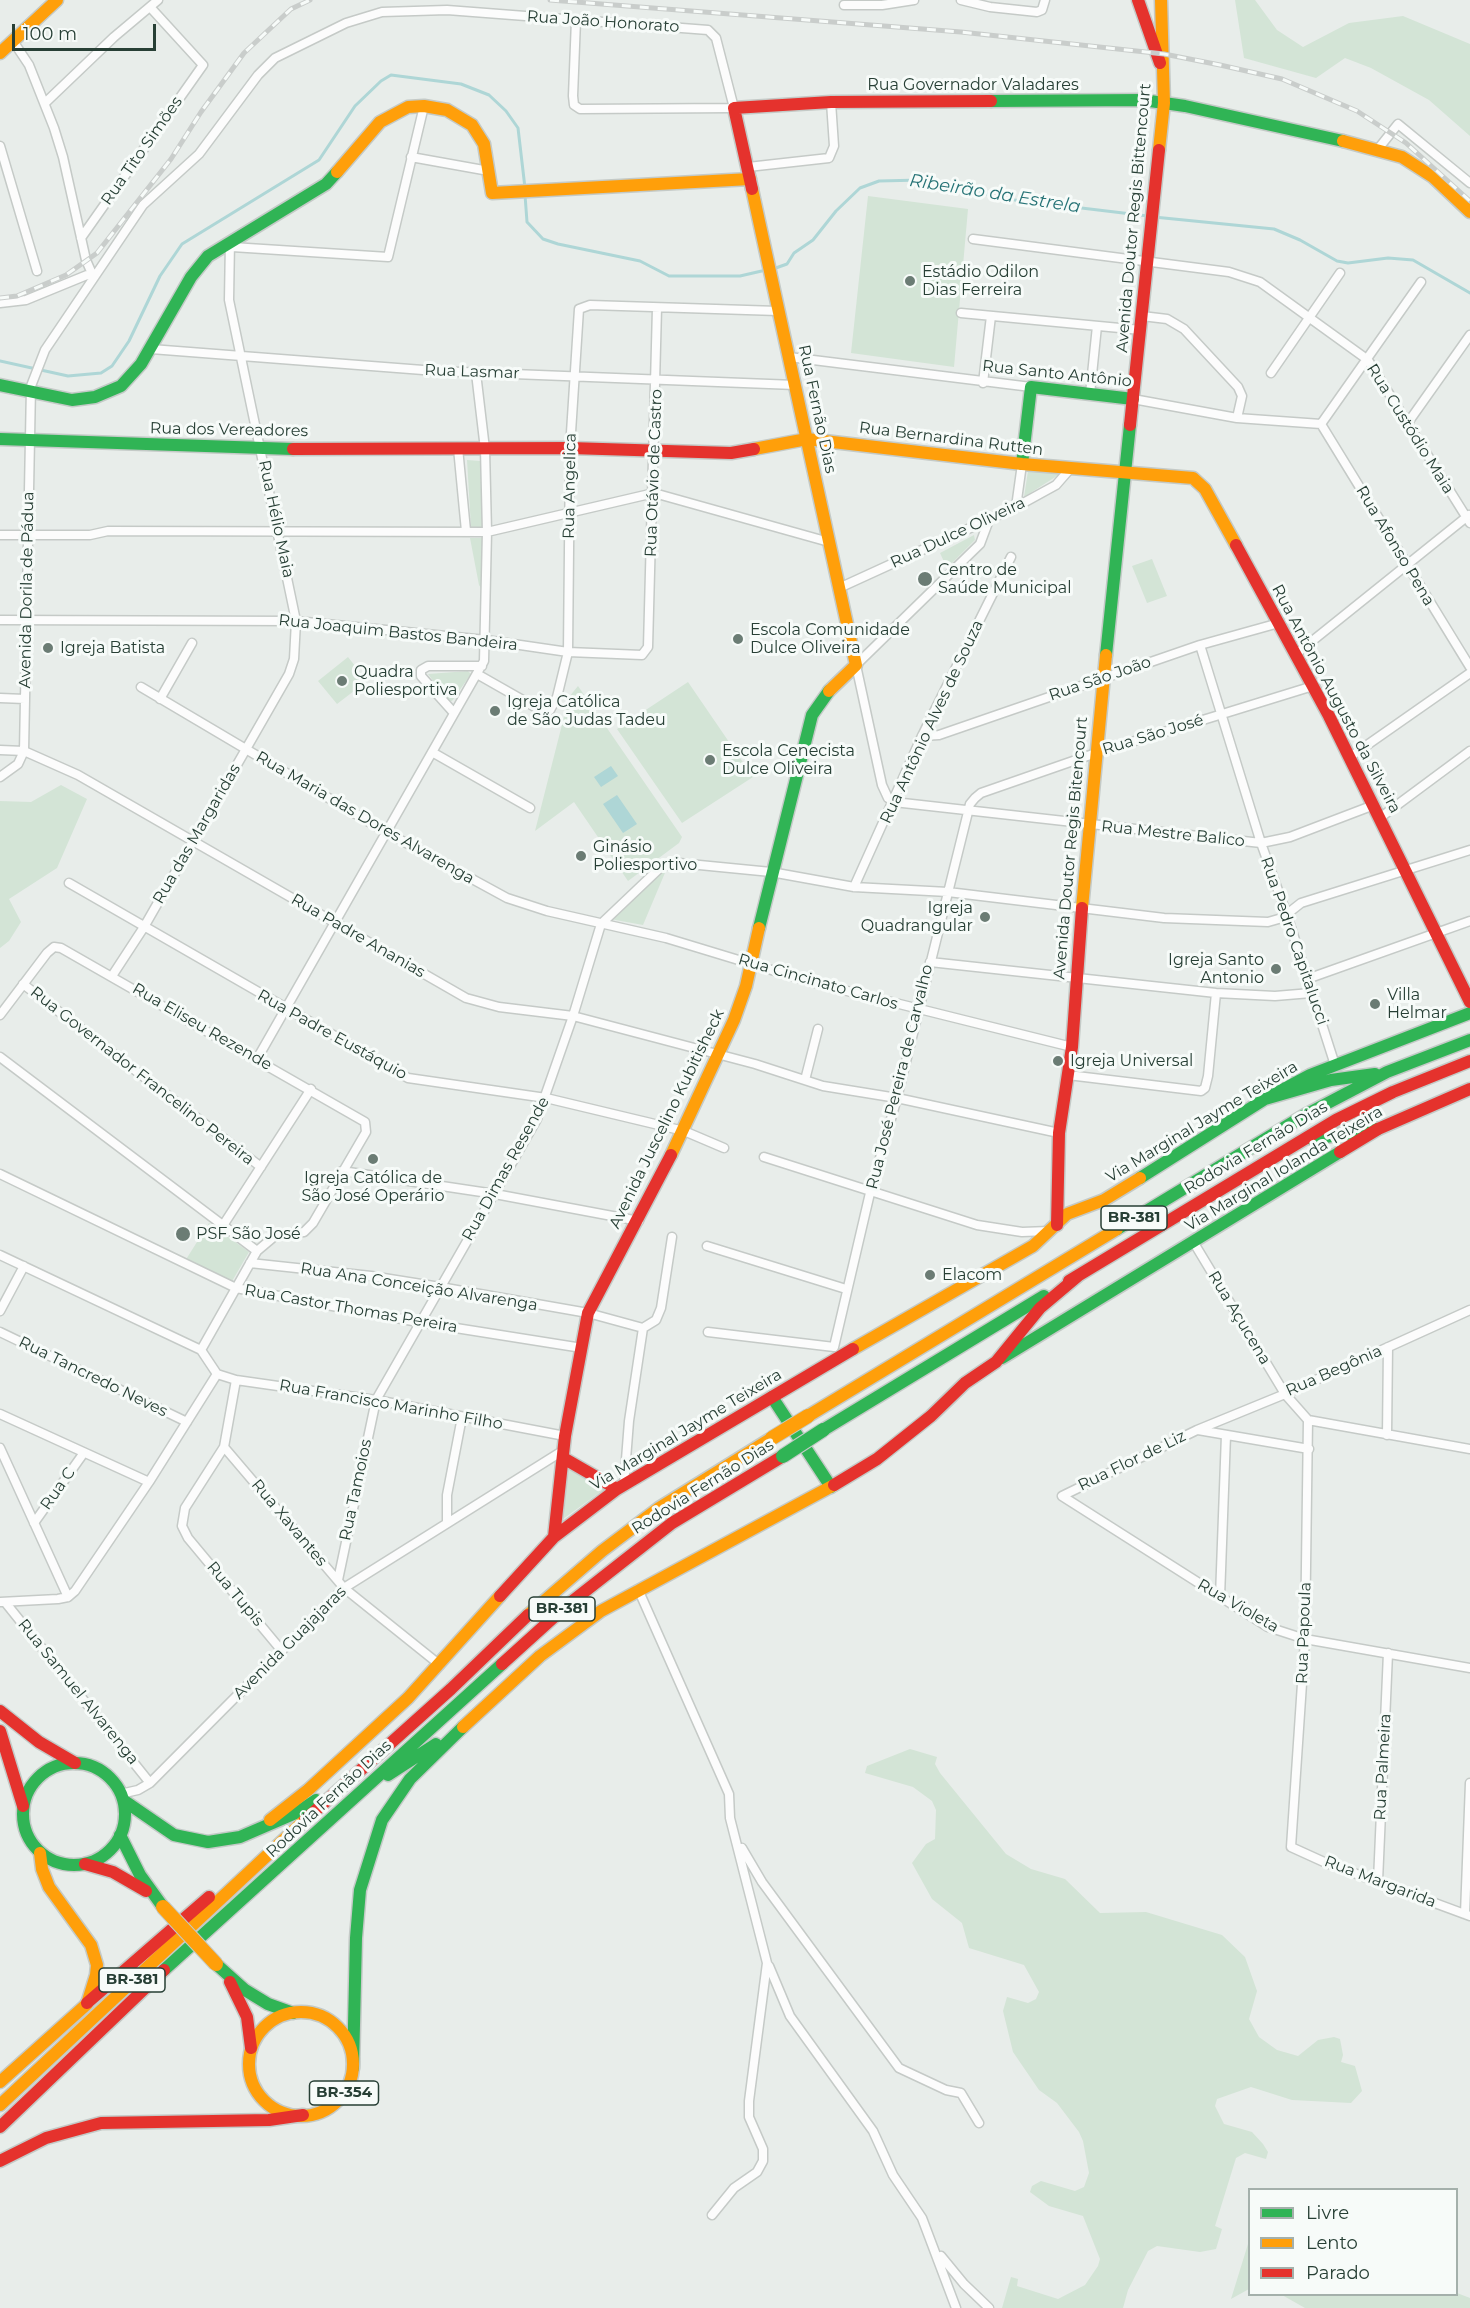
<!DOCTYPE html>
<meta charset="utf-8">
<style>
body{margin:0}
#map{position:relative;width:1470px;height:2308px;overflow:hidden;background:#e8edea;font-family:Montserrat,sans-serif}
canvas{display:block}
.legend{position:absolute;left:1248px;top:2188px;width:210px;height:108px;box-sizing:border-box;background:#f7fbf9;border:2px solid #a4b0ab;margin:0;padding:8px 10px;list-style:none;font-size:18px;color:#273f35}
.legend li{display:flex;align-items:center;gap:12px;height:30px}
.legend b{width:30px;border:2px solid #a4b0ab}
.scale{position:absolute;left:12px;top:24px;width:144px;height:27px;box-sizing:border-box;border:3px solid #273f35;border-top:0;padding-left:8px;font-size:18px;line-height:21px;white-space:nowrap;color:#273f35;-webkit-text-stroke:4px #f7fbf9;paint-order:stroke}
</style>
<div id="map">
<canvas width="1470" height="2308"></canvas>
<ul class="legend">
<li><b style="height:8px;background:#30b455"></b>Livre</li>
<li><b style="height:8px;background:#ff9f0a"></b>Lento</li>
<li><b style="height:8px;background:#e5322d"></b>Parado</li>
</ul>
<div class="scale">100 m</div>
</div>
<script>
const c = document.querySelector('canvas').getContext('2d');
c.lineJoin = 'round';
function fill(path, color) { c.fillStyle = color; c.fill(path, 'evenodd'); }
const toPath = rows => new Path2D(rows.map(r => 'M' + r).join(''));
function trace(path, color, width, dash) { c.strokeStyle = color; c.lineWidth = width; c.lineCap = dash ? 'butt' : 'round'; c.setLineDash(dash || []); c.stroke(path); }
function write(font, color, halo, rows, align = 'center') {
  c.font = font + ' Montserrat,sans-serif'; c.lineWidth = 6; c.setLineDash([]); c.textBaseline = 'middle'; c.strokeStyle = halo; c.fillStyle = color; for (const [text, x, y, turn = 0] of rows) {
    c.save(); c.translate(x, y); c.rotate((+turn || 0) * Math.PI / 180); c.textAlign = isNaN(turn) ? turn : align; if (halo) c.strokeText(text, 0, 0); c.fillText(text, 0, 0); c.restore();
  }
}
fill(toPath([
 [1235,0,1255,0,1277,30,1303,47,1349,23,1403,16,1470,44,1470,136,1429,100,1371,68,1345,58,1316,78,1244,58],
 [868,196,968,209,954,367,851,353],
 [467,460,480,461,483,527,471,527],
 [1028,471,1060,474,1024,497],
 [974,535,975,540,947,568,940,553],
 [470,538,485,538,483,591,479,585],
 [1152,559,1167,596,1147,603,1132,566],
 [348,657,367,681,337,704,318,681],
 [468,671,471,674,452,701,448,701,428,674],
 [688,682,753,777,682,823,617,729],
 [578,686,682,837,679,843,628,881,574,802,535,831,569,697],
 [61,785,87,799,57,868,9,899,21,922,9,941,0,948,0,801,31,802],
 [667,868,643,925,610,919],
 [209,1223,249,1252,231,1283,185,1261],
 [569,1466,606,1488,563,1519],
 [910,1749,937,1757,935,1764,940,1773,1006,1854,1031,1869,1065,1879,1100,1913,1146,1912,1222,1935,1245,1957,1257,1991,1249,2019,1259,2037,1277,2050,1298,2056,1318,2040,1334,2037,1340,2039,1343,2055,1341,2062,1355,2066,1362,2091,1351,2103,1292,2100,1251,2087,1217,2099,1215,2106,1224,2124,1252,2132,1263,2144,1268,2152,1266,2159,1245,2153,1236,2158,1215,2226,1222,2229,1216,2249,1200,2252,1157,2246,1148,2251,1128,2290,1123,2308,1002,2308,1011,2277,1018,2279,1017,2286,1058,2299,1085,2285,1098,2266,1100,2259,1083,2216,1049,2206,1030,2192,1032,2186,1041,2181,1075,2191,1084,2187,1089,2173,1083,2141,1079,2132,1057,2103,1039,2090,1013,2052,1003,2011,1007,1997,1028,2003,1036,1999,1039,1992,1024,1965,969,1948,962,1923,932,1899,912,1863,926,1844,935,1839,936,1810,932,1801,913,1787,865,1773,867,1766],
 [1248,2244,1249,2289,1231,2299],
 [1457,2293,1470,2298,1470,2308,1305,2308,1282,2295]
]), '#d3e4d6');
fill(toPath([
 [611,766,618,776,601,787,594,777],
 [617,795,637,824,623,833,603,804]
]), '#aed6d6');
trace(toPath([
 [525,195,527,222,543,239,558,244,640,261,669,276,740,276,766,270],
 [1154,217,1274,229,1300,240,1337,261,1348,263,1388,258,1413,260,1470,293],
 [773,269,787,264,794,253,813,240,836,211,860,188,879,181,921,180,1015,200,1148,216],
 [0,361,68,376,101,373,112,366,129,341,160,276,182,244,319,160,355,106,381,81,391,75,461,84,489,95,506,111,518,128,525,188]
]), '#aed6d6', 3);
const street = toPath([
 [961,0,990,7,1037,12,1042,10,1045,0],
 [844,5,882,5,914,0],
 [45,103,114,37,158,0],
 [0,146,37,271],
 [1378,149,1398,124,1470,183],
 [411,157,489,171],
 [748,167,829,158,834,146,831,102],
 [81,238,203,65,150,7],
 [973,239,1229,272,1260,282,1368,360,1470,523],
 [232,247,388,257,424,106],
 [0,303,26,300,87,275,93,276,86,260,63,157,54,128,29,65,13,41],
 [961,313,1141,330],
 [1142,316,1167,319,1184,329,1238,387,1242,396,1237,418],
 [151,349,436,371,795,385],
 [789,357,1031,387],
 [1271,373,1340,273],
 [983,383,991,316],
 [1090,394,1097,326],
 [1133,399,1237,418,1321,424],
 [1321,424,1470,667],
 [1321,424,1421,282],
 [1407,424,1470,335],
 [458,448,466,531],
 [1016,507,1022,464],
 [989,520,980,544,856,665,882,785,888,798,894,802,1261,843,1290,837,1374,805],
 [0,535,90,535,108,531,487,532,654,493,829,542],
 [839,588,1016,507,1056,485,1070,469],
 [0,620,296,621,486,640,568,652,642,655,648,647,657,308],
 [1200,645,1261,843,1287,915,1335,1065],
 [1296,654,1469,515],
 [477,674,542,711,550,710,557,697,568,652,570,448,579,309,590,305,778,311],
 [141,687,386,832,507,898,547,911,666,938,811,982,1072,1047],
 [0,698,25,699],
 [160,699,192,643],
 [454,713,421,676,421,670,428,666,482,666],
 [922,736,939,735,1200,645,1279,623],
 [0,750,24,751,78,775,466,998,499,1007,573,1016,755,1064,823,1086,897,1098,1059,1133],
 [432,752,530,808],
 [1350,757,1470,673],
 [0,777,18,764,24,751,31,386,45,350,143,205,199,154,258,75,275,58,346,23,382,12,447,10,708,30,716,38,734,108,580,109,574,105,573,96,576,20],
 [1381,817,1470,751],
 [69,883,408,1078,546,1098,684,1131,724,1148],
 [854,887,922,736,1011,557],
 [930,962,1216,993,1275,996,1311,993],
 [112,976,144,927,289,674,294,659,296,621,229,300,230,241],
 [1307,979,1470,921],
 [23,984,261,1167],
 [0,1015,47,953,54,947,61,948,365,1122,366,1132,313,1223,304,1232,276,1235,257,1251,201,1350],
 [0,1057,257,1251],
 [257,1059,484,661,487,532,485,449,476,373],
 [1068,1075,1201,1091,1205,1088,1208,1076,1216,993],
 [805,1080,818,1029],
 [764,1157,977,1225,1022,1232,1049,1231],
 [342,1171,495,1194,639,1221],
 [0,1174,236,1288,418,1322,582,1348],
 [222,1227,311,1089],
 [1194,1243,1285,1394,1308,1420],
 [707,1246,846,1289],
 [0,1255,201,1350],
 [250,1263,371,1276,440,1287,588,1313,643,1328,656,1320,661,1308,672,1237],
 [1470,1310,1285,1394,1197,1430,1062,1496,1268,1627,1305,1639,1470,1668],
 [0,1311,24,1266],
 [0,1332,187,1422],
 [708,1332,834,1347,870,1193,897,1098,970,804,975,798,981,793,1096,753,1313,686],
 [201,1350,217,1374],
 [217,1374,236,1380,376,1400,565,1436],
 [236,1380,224,1447,185,1508,182,1526,188,1538,282,1651],
 [0,1414,149,1482],
 [1308,1420,1305,1639,1291,1847,1324,1862,1470,1916],
 [1308,1420,1470,1449],
 [1198,1430,1309,1449],
 [1387,1435,1388,1347],
 [224,1447,344,1588,440,1665],
 [0,1448,68,1597],
 [624,1485,629,1421,643,1328],
 [34,1523,83,1454],
 [447,1523,447,1495,462,1417],
 [338,1580,376,1400,537,1119,573,1016,601,924,661,867,679,863,771,872,854,887,948,892,1164,918,1268,922,1282,918,1301,903,1470,850],
 [638,1589,729,1794,730,1818,767,1963,749,2101,749,2117,763,2149,763,2161,757,2172,734,2188,712,2215],
 [1220,1597,1226,1435],
 [0,1602,58,1599,68,1597,75,1591,149,1482,217,1374],
 [5,1602,150,1783],
 [120,1794,138,1790,150,1783,344,1588,564,1450],
 [742,1848,762,1882,899,2068,946,2090,961,2093,979,2123],
 [1378,1881,1388,1653],
 [1465,1914,1470,1783],
 [769,1966,790,2016,873,2131,893,2175,922,2218,956,2308],
 [941,2256,964,2284,989,2308]
]);
const fast = toPath([
 [991,101,1143,100,1185,106,1343,141],
 [0,385,72,400,95,397,121,386,141,364,191,277,208,256,326,184,337,172],
 [0,439,293,449],
 [1022,464,1031,387,1133,399],
 [1106,655,1130,425],
 [759,928,812,715,829,691],
 [1265,1099,1331,1080,1375,1074],
 [1312,1139,1378,1129],
 [1140,1178,1265,1099,1310,1075,1470,1013],
 [1117,1229,1305,1115,1387,1072,1470,1040],
 [1002,1358,1340,1152],
 [772,1397,831,1487],
 [823,1430,1044,1296],
 '23 1814a51 51 0 1 1 102 0a51 51 0 1 1-102 0Z',
 [388,1775,436,1744],
 [123,1800,174,1835,208,1842,240,1837,298,1812,316,1800],
 [120,1835,140,1875,163,1907],
 [216,1964,245,1990,268,2004,293,2013],
 [164,1970,502,1664],
 [353,2068,356,1938,360,1890,382,1820,410,1779,463,1727]
]);
const slow = toPath([
 [0,53,57,0],
 [1343,141,1402,157,1433,177,1470,212],
 [1159,150,1164,103,1161,0],
 [337,172,380,122,408,107,424,106,447,110,472,125,484,144,492,193,750,179],
 [752,189,856,665,829,691],
 [754,449,807,439,1022,464,1193,478,1205,489,1236,545],
 [1082,908,1106,655],
 [671,1155,734,1020,746,986,759,928],
 [853,1349,1033,1246,1067,1214,1104,1200,1140,1178],
 [808,1416,1117,1229],
 [528,1615,602,1551,659,1508,772,1438],
 [463,1727,540,1656,601,1611,834,1485],
 [270,1820,308,1790,408,1698,500,1596],
 '249 2064a52 52 0 1 1 104 0a52 52 0 1 1-104 0Z',
 [0,2082,87,2004,96,1975,97,1965,91,1945,49,1887,42,1869,40,1853],
 [0,2105,305,1820]
]);
const jam = toPath([
 [1138,0,1160,63],
 [752,189,734,108,831,102,991,101],
 [1130,425,1159,150],
 [293,449,570,448,731,453,754,449],
 [1236,545,1329,716,1470,1002],
 [1340,1152,1378,1129,1470,1089],
 [1057,1225,1059,1133,1072,1047,1082,908],
 [1069,1281,1336,1120,1393,1092,1470,1061],
 [565,1459,617,1489],
 [834,1485,877,1459,931,1416,965,1383,996,1362,1040,1308,1078,1276],
 [554,1537,565,1436,588,1313,671,1155],
 [500,1596,554,1537,617,1489,853,1349],
 [502,1664,565,1607,672,1523,783,1456],
 [0,1711,39,1742,75,1763],
 [0,1731,23,1806],
 [305,1820,451,1689,528,1615],
 [85,1864,113,1872,146,1891],
 [230,1982,247,2017,251,2048],
 [87,2003,209,1897],
 [0,2127,164,1970],
 [0,2161,46,2138,101,2123,269,2120,303,2115]
]);
trace(street, '#c5cac7', 11);
trace(fast, '#c4cac7', 15);
trace(slow, '#c4cac7', 15);
trace(jam, '#c4cac7', 15);
trace(street, '#fcfcfc', 8);
trace(fast, '#30b455', 12);
trace(slow, '#ff9f0a', 12);
trace(jam, '#e5322d', 12);
const rail = toPath([
 [550,0,961,32,1164,54,1220,65,1282,79,1357,111,1406,143,1470,201],
 [0,298,17,296,66,275,97,253,171,159,201,112,244,53,291,9,310,0]
]);
trace(rail, '#c9cdcb', 5);
trace(rail, '#f7fbf9', 3, [9]);
const fastBridge = toPath([
 [783,1456,823,1430]
]);
const slowBridge = toPath([
 [772,1438,808,1416],
 [163,1907,216,1964]
]);
trace(fastBridge, '#c4cbc8', 16, []);
trace(slowBridge, '#c4cbc8', 16, []);
trace(fastBridge, '#30b455', 14);
trace(slowBridge, '#ff9f0a', 14);
for (const [x, y, r, color] of [
 [910,281,6,"#6b7c74"],
 [925,579,8,"#6b7c74"],
 [738,639,6,"#6b7c74"],
 [48,648,6,"#6b7c74"],
 [342,681,6,"#6b7c74"],
 [495,711,6,"#6b7c74"],
 [710,760,6,"#6b7c74"],
 [581,856,6,"#6b7c74"],
 [985,917,6,"#6b7c74"],
 [1276,969,6,"#6b7c74"],
 [1375,1004,6,"#6b7c74"],
 [1058,1061,6,"#6b7c74"],
 [373,1159,6,"#6b7c74"],
 [183,1234,8,"#6b7c74"],
 [930,1275,6,"#6b7c74"]
]) { const dot = new Path2D(); dot.arc(x, y, r, 0, 2 * Math.PI); c.fillStyle = color; c.fill(dot); trace(dot, '#f7fbf9', 2); }
for (const [x, y, w] of [
 [1134,1218,66],
 [562,1609,66],
 [132,1980,66],
 [344,2093,69]
]) { const box = new Path2D(); box.roundRect(x - w / 2, y - 12, w, 24, 4.5); c.fillStyle = '#f7fbf9'; c.fill(box); trace(box, '#273f35', 1.5); }
write('bold 15px', '#273f35', null, [
 ["BR-381",1134,1218],
 ["BR-381",562,1609],
 ["BR-381",132,1980],
 ["BR-354",344,2093]
]);
write('16px', '#273f35', '#f7fbf9', [
 ["Rua João Honorato",603,22,4],
 ["Rua Governador Valadares",973,85],
 ["Rua Tito Simões",142,151,-55],
 ["Avenida Doutor Regis Bittencourt",1134,218,-85],
 ["Rua Lasmar",472,372,2],
 ["Rua Santo Antônio",1057,374,6],
 ["Rua Fernão Dias",817,409,78],
 ["Rua Custódio Maia",1410,429,58],
 ["Rua dos Vereadores",229,430,1],
 ["Rua Bernardina Rutten",951,439,7],
 ["Rua Otávio de Castro",654,473,-88],
 ["Rua Angelica",570,486,-89],
 ["Rua Hélio Maia",276,519,78],
 ["Rua Dulce Oliveira",958,533,-25],
 ["Rua Afonso Pena",1395,546,59],
 ["Avenida Dorila de Pádua",27,590,-89],
 ["Rua Joaquim Bastos Bandeira",398,633,6],
 ["Rua São João",1100,679,-19],
 ["Rua Antônio Augusto da Silveira",1336,699,62],
 ["Rua Antônio Alves de Souza",932,722,-65],
 ["Rua São José",1153,735,-17],
 ["Rua Maria das Dores Alvarenga",365,818,30],
 ["Rua das Margaridas",197,834,-60],
 ["Rua Mestre Balico",1173,834,6],
 ["Avenida Doutor Regis Bitencourt",1071,848,-85],
 ["Rua Padre Ananias",358,936,30],
 ["Rua Pedro Capitalucci",1294,941,71],
 ["Rua Cincinato Carlos",818,982,16],
 ["Rua Eliseu Rezende",202,1027,30],
 ["Rua Padre Eustáquio",332,1035,29],
 ["Rua Governador Francelino Pereira",142,1076,38],
 ["Rua José Pereira de Carvalho",900,1077,-76],
 ["Avenida Juscelino Kubitisheck",667,1119,-64],
 ["Via Marginal Jayme Teixeira",1202,1122,-31],
 ["Rodovia Fernão Dias",1256,1148,-31],
 ["Rua Dimas Resende",506,1169,-61],
 ["Via Marginal Iolanda Teixeira",1284,1169,-31],
 ["Rua Ana Conceição Alvarenga",419,1287,9],
 ["Rua Castor Thomas Pereira",351,1309,10],
 ["Rua Açucena",1239,1318,59],
 ["Rua Begônia",1334,1371,-24],
 ["Rua Tancredo Neves",93,1377,26],
 ["Rua Francisco Marinho Filho",391,1405,10],
 ["Via Marginal Jayme Teixeira",686,1430,-31],
 ["Rua Flor de Liz",1132,1461,-26],
 ["Rodovia Fernão Dias",703,1487,-32],
 ["Rua C",58,1489,-55],
 ["Rua Tamoios",356,1490,-78],
 ["Rua Xavantes",289,1523,50],
 ["Rua Tupis",235,1594,50],
 ["Rua Violeta",1238,1606,30],
 ["Rua Papoula",1304,1633,-88],
 ["Avenida Guajajaras",290,1643,-45],
 ["Rua Samuel Alvarenga",78,1692,51],
 ["Rua Palmeira",1383,1767,-87],
 ["Rodovia Fernão Dias",329,1799,-43],
 ["Rua Margarida",1380,1882,21]
]);
write('16px', '#273f35', '#f7fbf9', [
 ["Estádio Odilon",922,272],
 ["Dias Ferreira",922,290],
 ["Centro de",938,570],
 ["Saúde Municipal",938,588],
 ["Escola Comunidade",750,630],
 ["Dulce Oliveira",750,648],
 ["Igreja Batista",60,648],
 ["Quadra",354,672],
 ["Poliesportiva",354,690],
 ["Igreja Católica",507,702],
 ["de São Judas Tadeu",507,720],
 ["Escola Cenecista",722,751],
 ["Dulce Oliveira",722,769],
 ["Ginásio",593,847],
 ["Poliesportivo",593,865],
 ["Igreja",973,908,"right"],
 ["Quadrangular",973,926,"right"],
 ["Igreja Santo",1264,960,"right"],
 ["Antonio",1264,978,"right"],
 ["Villa",1387,995],
 ["Helmar",1387,1013],
 ["Igreja Universal",1070,1061],
 ["Igreja Católica de",373,1178,"center"],
 ["São José Operário",373,1196,"center"],
 ["PSF São José",196,1234],
 ["Elacom",942,1275]
], 'left');
write('italic 18px', '#267376', '#f7fbf9', [
 ["Ribeirão da Estrela",995,194,9]
]);
</script>
